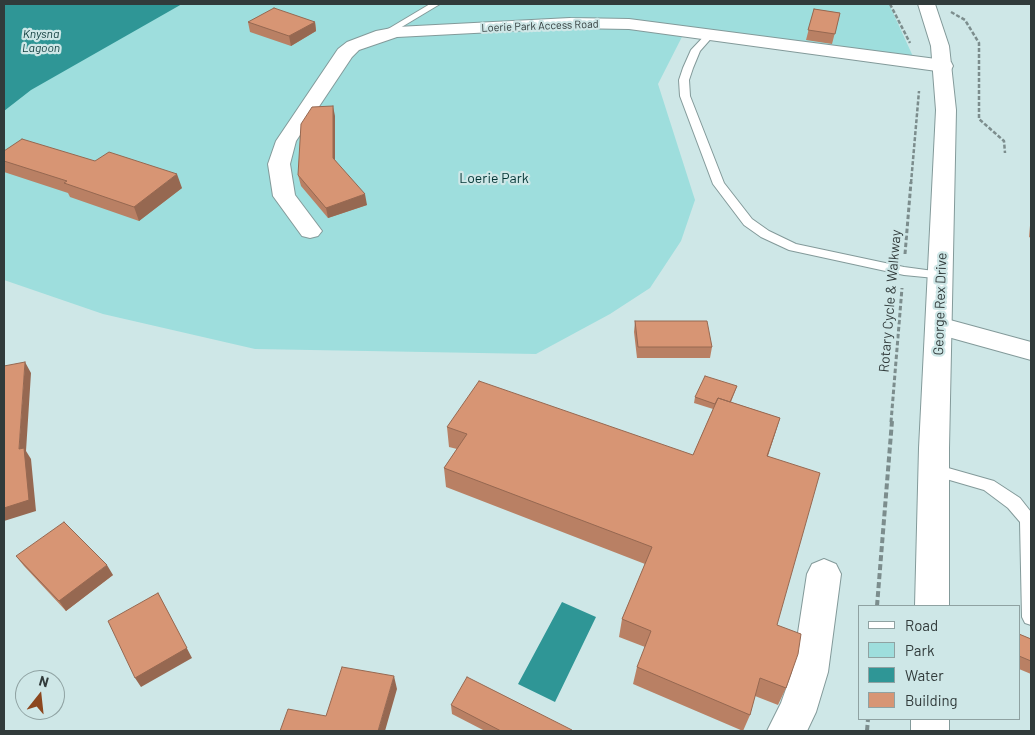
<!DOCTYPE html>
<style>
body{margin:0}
#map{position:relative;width:1035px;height:735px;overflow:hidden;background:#cee7e7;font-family:Barlow,sans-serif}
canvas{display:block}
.frame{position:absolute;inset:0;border:5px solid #313b3b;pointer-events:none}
.legend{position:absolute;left:858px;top:605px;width:162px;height:115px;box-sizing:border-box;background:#cee7e7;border:1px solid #8fa2a2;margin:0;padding:6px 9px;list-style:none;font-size:15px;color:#313b3b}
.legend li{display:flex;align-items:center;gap:10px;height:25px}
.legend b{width:25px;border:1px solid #8fa2a2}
.north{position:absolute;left:15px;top:670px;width:50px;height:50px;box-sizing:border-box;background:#cee7e7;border:1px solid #8fa2a2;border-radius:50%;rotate:16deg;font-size:14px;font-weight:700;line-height:20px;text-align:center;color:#313b3b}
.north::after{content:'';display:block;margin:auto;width:18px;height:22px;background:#8c471e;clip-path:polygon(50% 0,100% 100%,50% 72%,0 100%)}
</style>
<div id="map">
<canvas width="1035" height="735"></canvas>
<div class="frame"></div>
<ul class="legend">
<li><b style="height:6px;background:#fff"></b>Road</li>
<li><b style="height:14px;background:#9ededd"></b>Park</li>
<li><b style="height:14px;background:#2f9696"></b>Water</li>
<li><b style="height:14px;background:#d79574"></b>Building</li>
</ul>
<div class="north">N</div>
</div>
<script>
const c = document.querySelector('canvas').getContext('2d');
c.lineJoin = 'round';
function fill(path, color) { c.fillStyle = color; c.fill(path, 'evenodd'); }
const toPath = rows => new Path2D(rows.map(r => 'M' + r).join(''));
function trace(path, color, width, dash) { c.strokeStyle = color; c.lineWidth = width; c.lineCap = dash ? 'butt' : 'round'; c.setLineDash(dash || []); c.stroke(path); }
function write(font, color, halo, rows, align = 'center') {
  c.font = font + ' Barlow,sans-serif'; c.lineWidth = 4.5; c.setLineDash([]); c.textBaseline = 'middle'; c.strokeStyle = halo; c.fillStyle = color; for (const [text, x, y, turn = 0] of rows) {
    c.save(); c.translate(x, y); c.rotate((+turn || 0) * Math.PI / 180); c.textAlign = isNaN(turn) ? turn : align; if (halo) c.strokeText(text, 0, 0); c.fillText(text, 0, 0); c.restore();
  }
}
fill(toPath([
 [4,4,889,4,916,63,687,27,658,84,695,200,681,241,650,288,610,314,536,354,255,349,103,314,4,280]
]), '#9ededd');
fill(toPath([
 [4,4,182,4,31,90,4,111],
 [562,602,596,617,555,702,518,684]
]), '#2f9696');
const service = toPath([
 [430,4,440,4,385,37,378,35,430,4],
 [708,32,715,34,700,51,693,68,689,80,690,96,724,183,752,219,769,231,796,244,904,267,941,272,947,276,945,279,904,275,789,250,761,237,744,225,713,184,680,96,679,80,683,68,691,50,708,32],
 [934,464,994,481,1020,498,1031,512,1031,625,1025,623,1022,617,1020,522,1008,508,984,490,929,474,926,470,929,466,934,464]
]);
const minor = toPath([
 [570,18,629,19,944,60,951,62,953,66,951,70,944,72,629,29,570,28,397,37,359,50,352,57,296,141,290,164,295,195,322,231,318,236,310,238,302,236,273,196,268,164,276,141,338,49,347,42,376,31,397,27,570,18],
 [939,317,1031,342,1031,360,930,332,926,326,930,320,939,317],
 [824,559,836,564,841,574,828,672,816,712,807,731,767,731,781,703,792,672,807,574,812,564,824,559]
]);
const tertiary = toPath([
 [918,4,935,4,949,46,956,110,949,448,949,606,915,606,919,448,936,110,931,46,918,4],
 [911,719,949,719,949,731,911,731,911,719]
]);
trace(service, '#839a9a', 2);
trace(minor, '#839a9a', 2);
trace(tertiary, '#839a9a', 2);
trace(toPath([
 [890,4,910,43],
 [951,12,965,20,979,43,979,119,1004,141,1005,153],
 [911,183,919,91]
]), '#7c8d8d', 2.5, [4, 2]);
trace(toPath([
 [905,254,911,182],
 [891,422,902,288]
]), '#7c8d8d', 3, [4.5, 2.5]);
trace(toPath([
 [877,606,892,421],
 [867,731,868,719]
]), '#7c8d8d', 4, [6, 3]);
fill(service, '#fff');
fill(minor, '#fff');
fill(tertiary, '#fff');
fill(toPath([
 [814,9,840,13,832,44,806,40],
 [248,22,315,22,316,31,291,46,250,32],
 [335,116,335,160,367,205,328,218,301,186,298,175],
 [4,151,182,188,139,221,70,197,68,193,4,172],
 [1031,214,1031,238,1029,237],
 [635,321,712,347,710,358,637,358,634,332],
 [737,386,731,402,780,418,768,456,777,625,786,688,778,705,755,696,750,715,743,731,633,684,637,667,645,647,619,637,622,619,645,564,446,487,444,468,457,449,449,447,447,427,693,455,713,409,694,403,695,397],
 [16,556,113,575,66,611,24,566],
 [1019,634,1031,639,1031,674,1019,669],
 [451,705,572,730,571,731,485,731,452,714]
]), '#b98064');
fill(toPath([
 [315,22,316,31,291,46,289,36],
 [333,106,335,116,335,169,333,158],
 [177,174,182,188,139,221,134,207],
 [365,194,367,205,328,218,326,208],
 [25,362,31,373,26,451,31,459,36,511,4,521,4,508,19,449],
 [780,418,774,437,761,475,767,456],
 [107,565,113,575,66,611,59,601],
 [158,593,192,658,141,687,135,678],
 [394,676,397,689,385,731,378,731]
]), '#966851');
const building = toPath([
 [274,8,315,22,289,36,248,22,274,8],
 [814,9,840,13,835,34,808,30,814,9],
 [333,106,333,158,365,194,326,208,298,175,301,124,312,107,333,106],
 [22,139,95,161,109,152,177,174,134,207,64,183,67,181,4,161,4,151,22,139],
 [635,321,707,321,712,347,638,347,635,321],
 [25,362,19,449,24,448,29,500,4,508,4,366,25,362],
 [705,376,737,386,730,402,718,398,715,404,695,397,705,376],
 [479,381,693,455,718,398,780,418,767,456,820,473,777,625,801,634,798,654,786,688,760,678,750,715,637,667,651,631,622,619,652,547,444,468,467,434,447,427,479,381],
 [64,522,107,565,59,601,16,556,64,522],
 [158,593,187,648,135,678,108,621,158,593],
 [1019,634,1031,639,1031,661,1019,656,1019,634],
 [342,667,394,676,378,731,280,731,288,709,326,716,342,667],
 [467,677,572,730,571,731,501,731,451,705,467,677]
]);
fill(building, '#d79574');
trace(building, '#966851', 1);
write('11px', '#313b3b', '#cee7e7', [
 ["Loerie Park Access Road",540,26,-2]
]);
write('italic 12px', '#124040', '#cee7e7', [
 ["Knysna",41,34],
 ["Lagoon",41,48]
]);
write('14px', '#033434', '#cee7e7', [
 ["Loerie Park",494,178]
]);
write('14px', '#313b3b', '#cee7e7', [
 ["Rotary Cycle & Walkway",890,301,-85],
 ["George Rex Drive",940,304,-88]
]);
</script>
